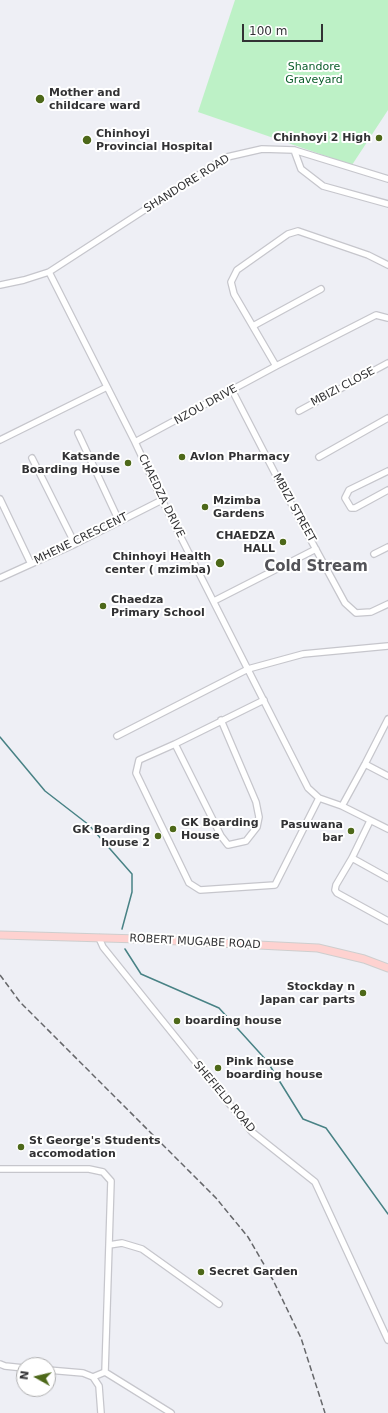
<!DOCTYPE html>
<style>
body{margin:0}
#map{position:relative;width:388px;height:1413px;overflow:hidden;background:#eeeff5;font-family:"DejaVu Sans",sans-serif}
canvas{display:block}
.north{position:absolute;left:16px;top:1357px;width:40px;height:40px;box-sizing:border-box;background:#fff;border:1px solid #adadae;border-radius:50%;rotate:278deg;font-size:11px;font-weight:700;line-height:16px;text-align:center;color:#323234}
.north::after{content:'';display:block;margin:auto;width:14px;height:18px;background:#4d6819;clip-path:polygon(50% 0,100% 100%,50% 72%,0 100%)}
.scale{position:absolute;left:242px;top:24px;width:81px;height:18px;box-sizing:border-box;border:2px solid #323234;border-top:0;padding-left:5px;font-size:12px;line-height:14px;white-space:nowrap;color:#323234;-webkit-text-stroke:3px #fff;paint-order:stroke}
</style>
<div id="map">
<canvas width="388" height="1413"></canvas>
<div class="north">N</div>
<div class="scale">100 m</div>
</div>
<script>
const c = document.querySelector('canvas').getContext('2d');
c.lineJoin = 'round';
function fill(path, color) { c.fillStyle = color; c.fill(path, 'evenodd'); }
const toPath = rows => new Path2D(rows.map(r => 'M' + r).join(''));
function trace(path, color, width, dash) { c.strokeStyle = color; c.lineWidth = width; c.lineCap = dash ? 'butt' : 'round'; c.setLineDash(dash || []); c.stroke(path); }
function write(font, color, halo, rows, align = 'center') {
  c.font = font + ' "DejaVu Sans",sans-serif'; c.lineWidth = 4; c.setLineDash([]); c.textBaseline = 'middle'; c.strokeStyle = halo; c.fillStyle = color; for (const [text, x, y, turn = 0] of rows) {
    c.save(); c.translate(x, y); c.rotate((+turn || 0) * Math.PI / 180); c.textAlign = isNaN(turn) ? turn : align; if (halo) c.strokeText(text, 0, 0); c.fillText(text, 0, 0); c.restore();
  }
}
fill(toPath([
 [235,0,388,0,388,110,352,165,198,112]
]), '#bdf1c6');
trace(toPath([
 [0,737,45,791,89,825,132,874,132,892,122,929],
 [125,949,141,974,219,1008,267,1061,303,1119,326,1128,388,1214]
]), '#488285', 1.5);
const minor = toPath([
 [294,150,301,169,323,186,388,204],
 [49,272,135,442,162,500,308,788,319,798,342,806,388,829],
 [0,285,24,280,49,272,203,172,227,157,262,149,294,150,388,179],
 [253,326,321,289],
 [276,366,234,294,231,282,237,270,288,234,298,231,368,255,388,265],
 [232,390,281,485,345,603,356,613,371,612,388,604],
 [299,411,388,363],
 [78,433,119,521],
 [0,440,107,387],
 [135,442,276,366,376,315,388,318],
 [319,457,388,418],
 [32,458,75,544],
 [388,471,349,490,345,498,351,508,355,508,388,490],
 [0,499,31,564],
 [374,554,388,547],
 [0,578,75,544,162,500],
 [214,601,316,549],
 [264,700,175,744,139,760,136,773,189,883,200,890,275,885,319,798],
 [117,736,248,669,303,654,388,646],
 [175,744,221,836,228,845,246,841,257,827,259,817,256,802,221,720],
 [365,764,388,776],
 [342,806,365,764,388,719],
 [370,821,352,858,336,885,335,890,337,893,388,921],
 [352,858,388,878],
 [99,938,103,947,252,1132,315,1182,388,1340],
 [0,1169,89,1169,103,1172,111,1181,105,1372],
 [109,1245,122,1243,142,1249,219,1304],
 [0,1364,5,1366,24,1368],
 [48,1370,83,1373,93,1377,99,1386,101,1413],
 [93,1377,105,1372,171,1413]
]);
const major = toPath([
 [0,935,139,939,318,948,364,959,388,968]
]);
trace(minor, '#c6c6cc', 8);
trace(major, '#cecece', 9);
trace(minor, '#fff', 5.5);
trace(major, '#fed2d0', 7);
trace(toPath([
 [0,975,20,1002,216,1198,248,1237,273,1280,301,1338,325,1413]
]), '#66676a', 1.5, [6, 3]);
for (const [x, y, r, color] of [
 [40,99,5,"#4d6819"],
 [379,138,4,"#4d6819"],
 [87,140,5,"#4d6819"],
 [182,457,4,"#4d6819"],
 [128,463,4,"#4d6819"],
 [205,507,4,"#4d6819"],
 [283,542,4,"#4d6819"],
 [220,563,5,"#4d6819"],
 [103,606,4,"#4d6819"],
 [173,829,4,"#4d6819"],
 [351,831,4,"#4d6819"],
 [158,836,4,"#4d6819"],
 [363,993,4,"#4d6819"],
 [177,1021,4,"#4d6819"],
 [218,1068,4,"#4d6819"],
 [21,1147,4,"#4d6819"],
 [201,1272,4,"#4d6819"]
]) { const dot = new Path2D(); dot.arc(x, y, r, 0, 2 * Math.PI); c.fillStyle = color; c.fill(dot); trace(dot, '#fff', 1.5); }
write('11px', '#0a5d2a', '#fff', [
 ["Shandore",314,67],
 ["Graveyard",314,80]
]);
write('bold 11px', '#323234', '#fff', [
 ["Mother and",49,93],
 ["childcare ward",49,106],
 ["Chinhoyi",96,134],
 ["Provincial Hospital",96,147],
 ["Chinhoyi 2 High",371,138,"right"],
 ["Katsande",120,457,"right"],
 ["Boarding House",120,470,"right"],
 ["Avlon Pharmacy",190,457],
 ["Mzimba",213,501],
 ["Gardens",213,514],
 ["CHAEDZA",275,536,"right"],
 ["HALL",275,549,"right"],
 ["Chinhoyi Health",211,557,"right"],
 ["center ( mzimba)",211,570,"right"],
 ["Chaedza",111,600],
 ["Primary School",111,613],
 ["GK Boarding",181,823],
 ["House",181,836],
 ["Pasuwana",343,825,"right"],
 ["bar",343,838,"right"],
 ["GK Boarding",150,830,"right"],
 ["house 2",150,843,"right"],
 ["Stockday n",355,987,"right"],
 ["Japan car parts",355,1000,"right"],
 ["boarding house",185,1021],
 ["Pink house",226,1062],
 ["boarding house",226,1075],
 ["St George's Students",29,1141],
 ["accomodation",29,1154],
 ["Secret Garden",209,1272]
], 'left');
write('11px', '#323234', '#fff', [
 ["SHANDORE ROAD",187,184,-32],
 ["MBIZI CLOSE",343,387,-28],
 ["NZOU DRIVE",206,405,-29],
 ["CHAEDZA DRIVE",161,496,64],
 ["MBIZI STREET",294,508,61],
 ["MHENE CRESCENT",81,539,-26],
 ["ROBERT MUGABE ROAD",195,942,3],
 ["SHEFIELD ROAD",224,1097,50]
]);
write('bold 15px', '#535358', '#fff', [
 ["Cold Stream",316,567]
]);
</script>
